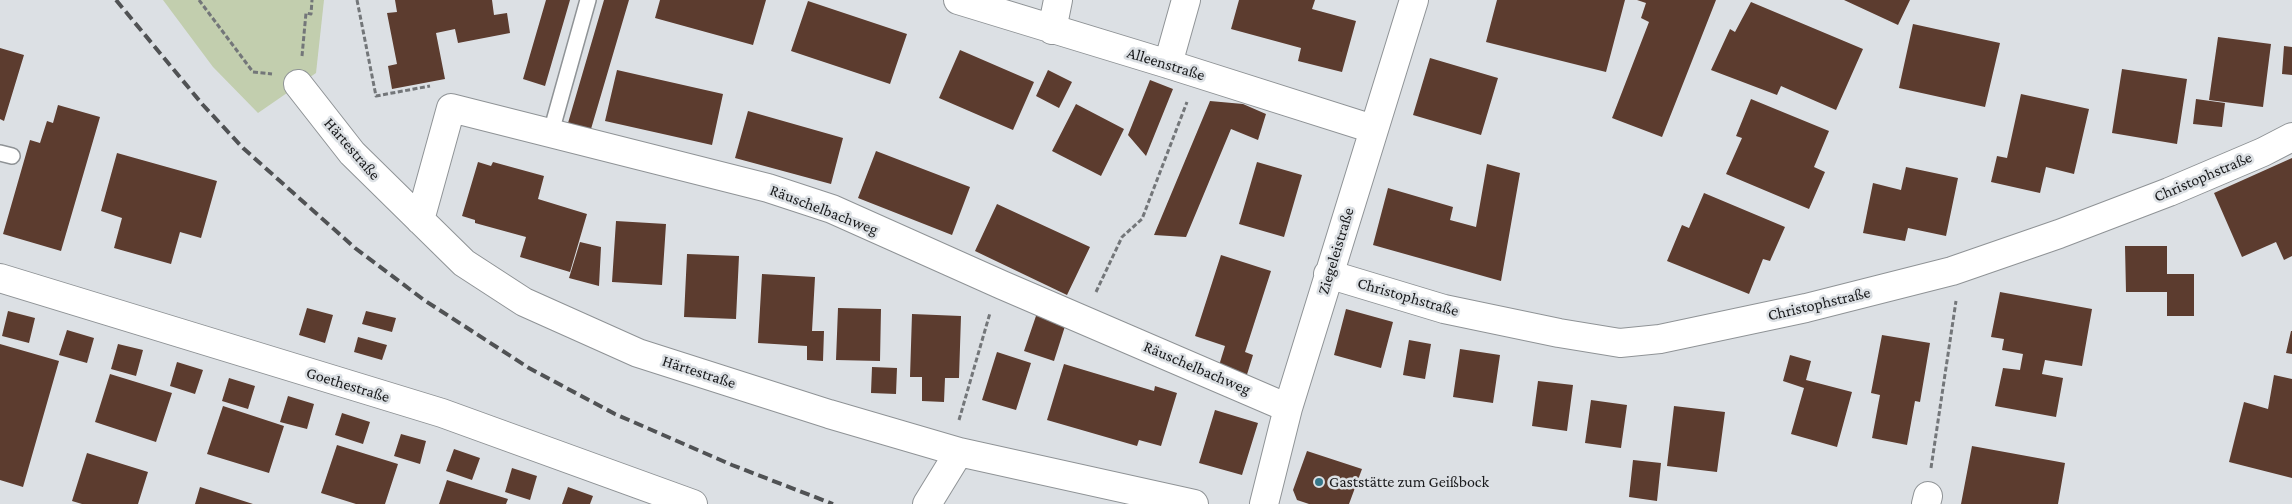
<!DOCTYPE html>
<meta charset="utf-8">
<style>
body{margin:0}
canvas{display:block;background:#dce0e4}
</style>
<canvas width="2292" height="504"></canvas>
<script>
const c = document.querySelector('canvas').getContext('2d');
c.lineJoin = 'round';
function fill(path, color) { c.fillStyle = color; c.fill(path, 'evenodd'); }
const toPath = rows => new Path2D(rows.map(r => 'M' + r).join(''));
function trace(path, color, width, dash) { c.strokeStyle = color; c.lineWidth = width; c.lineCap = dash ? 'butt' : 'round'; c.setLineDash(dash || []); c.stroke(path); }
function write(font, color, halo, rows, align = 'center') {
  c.font = font + ' "Crimson Pro",serif'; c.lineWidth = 5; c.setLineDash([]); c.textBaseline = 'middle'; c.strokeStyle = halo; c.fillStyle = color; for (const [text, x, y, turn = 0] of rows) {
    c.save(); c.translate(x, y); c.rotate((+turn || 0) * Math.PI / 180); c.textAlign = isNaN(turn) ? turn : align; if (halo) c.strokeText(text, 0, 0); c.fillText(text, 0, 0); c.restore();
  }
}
fill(toPath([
 [163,0,324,0,316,73,258,113,213,67]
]), '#c2ceae');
fill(toPath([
 [395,0,492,0,494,15,507,13,510,33,458,43,455,29,436,33,445,79,392,89,388,66,397,64,387,13,397,12],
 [546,0,570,0,545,86,523,79],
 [604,0,629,0,591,129,568,123],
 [660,0,766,0,753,45,655,18],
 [1239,0,1315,0,1312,9,1356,21,1342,72,1298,61,1301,48,1231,29],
 [1497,0,1625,0,1606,72,1486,42],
 [1637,0,1716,0,1662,137,1612,118,1649,22,1641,18,1646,3],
 [1844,0,1910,0,1898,25],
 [808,1,907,34,890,84,791,51],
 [1751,2,1863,49,1836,110,1781,86,1777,95,1711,70,1730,29,1735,32],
 [1913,24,2000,43,1985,107,1899,88],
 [2218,37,2271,44,2263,107,2209,100],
 [2284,46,2292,47,2292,75,2282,74],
 [0,48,24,55,4,121,0,119],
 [960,50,1034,82,1013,130,939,98],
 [1430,58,1498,78,1481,135,1413,115],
 [2122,69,2187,79,2177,144,2112,133],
 [617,70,723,94,712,145,605,121],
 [1048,70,1072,82,1059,108,1036,96],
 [1150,80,1173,89,1146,156,1128,135],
 [2021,94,2089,109,2074,174,2046,167,2040,193,1991,182,1997,156,2007,158],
 [1751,99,1829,131,1814,167,1825,172,1809,209,1726,174,1742,138,1736,136],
 [2196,99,2225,103,2222,127,2193,124],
 [1210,101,1243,104,1266,114,1258,140,1231,129,1186,237,1154,235],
 [1076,104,1124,129,1101,176,1052,151],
 [58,105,100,117,61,251,3,234,30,140,40,143,47,121,53,123],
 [748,111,843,138,831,184,735,158],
 [876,151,970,187,952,235,858,198],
 [117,153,217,181,201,238,180,232,171,264,114,248,122,218,101,211],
 [2292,158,2292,256,2284,260,2276,242,2242,257,2214,193],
 [478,162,491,166,493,162,544,176,538,199,587,214,570,272,520,257,526,237,475,223,475,220,462,216],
 [1257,162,1302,175,1284,237,1239,224],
 [1487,164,1520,173,1501,281,1373,245,1388,188,1453,207,1450,220,1476,227],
 [1906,167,1958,178,1946,236,1908,228,1905,241,1863,233,1873,183,1901,190],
 [1704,193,1785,227,1770,261,1763,259,1749,294,1667,261,1682,225,1689,228],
 [997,204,1090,247,1067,295,975,251],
 [616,221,666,224,662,285,612,282],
 [580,242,601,247,599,286,569,278],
 [2125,246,2167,246,2167,274,2194,274,2194,316,2167,316,2167,292,2126,292],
 [687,254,739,256,736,319,684,317],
 [1221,255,1271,271,1245,352,1253,355,1245,381,1217,372,1225,346,1195,336],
 [762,274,815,277,812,331,824,331,823,361,807,360,807,346,758,343],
 [2000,292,2092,309,2082,366,2045,360,2042,374,2063,378,2056,417,1995,406,2003,368,2020,370,2023,354,2002,350,2004,339,1991,337],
 [307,308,333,315,325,343,299,335],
 [838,308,881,309,880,361,836,360],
 [1346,309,1393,322,1381,368,1334,355],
 [8,311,35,318,29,343,2,336],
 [366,311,396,318,392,332,362,324],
 [1037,313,1066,323,1054,361,1024,351],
 [912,314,961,316,959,378,945,378,944,402,922,401,922,377,910,377],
 [67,330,94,338,87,363,59,355],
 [2291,331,2292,331,2292,354,2286,353],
 [1882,335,1930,343,1920,402,1915,401,1907,445,1872,438,1880,395,1871,393],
 [358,337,387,345,382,360,354,352],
 [1409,340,1431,344,1425,379,1403,375],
 [0,344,59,361,23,487,0,480],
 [118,344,143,350,136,376,111,369],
 [1460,349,1500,355,1493,403,1453,397],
 [997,352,1031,363,1016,410,982,400],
 [1790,355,1811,361,1806,380,1852,392,1837,447,1791,434,1804,388,1783,381],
 [177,362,203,370,195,394,170,386],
 [1064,364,1154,391,1155,386,1177,393,1161,446,1139,440,1137,446,1047,420],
 [872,367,897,368,896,394,871,393],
 [110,374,172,393,156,442,95,422],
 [2274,375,2292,379,2292,478,2229,462,2244,402,2268,409],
 [229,378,255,386,248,409,222,401],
 [1538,381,1573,385,1567,431,1532,426],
 [288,396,314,404,307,429,280,422],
 [1591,400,1627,405,1621,448,1585,443],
 [223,406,284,426,269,473,207,454],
 [1674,406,1725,412,1717,472,1667,466],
 [1215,410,1258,423,1242,475,1199,463],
 [342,413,370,422,363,444,335,435],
 [401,434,426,441,420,464,394,456],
 [337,445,398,464,385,504,356,504,321,493],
 [1972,446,2065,463,2058,504,1961,504],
 [454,449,480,458,472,480,446,471],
 [1307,451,1362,469,1349,504,1309,504,1297,500,1293,490],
 [87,453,148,472,138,504,82,504,72,501],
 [1633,460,1661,463,1657,501,1629,497],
 [512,468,537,476,530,500,505,492],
 [447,480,508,499,506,504,439,504],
 [200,487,253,504,195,504],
 [568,487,593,496,590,504,562,504]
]), '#5c3c2f');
const lane = toPath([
 [551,132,588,0],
 [0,153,12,156]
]);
const street = toPath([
 [958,0,1168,64,1373,129],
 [1052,30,1058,0],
 [1168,64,1186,0],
 [298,84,352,153,464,263,524,302,638,353,829,414,959,452,1194,504],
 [420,220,451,108,768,188,832,209,1002,285,1288,408],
 [1328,274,1444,309,1559,333,1620,343,1660,339,1806,308,1952,271,2059,234,2169,192,2263,152,2292,137],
 [0,278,442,413,693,504],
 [927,504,959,452],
 [1264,504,1288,408,1414,0],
 [1926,504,1928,496]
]);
trace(lane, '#8f9396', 18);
trace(street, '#8f9396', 30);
trace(toPath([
 [199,0,253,72,272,74],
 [357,0,376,96,430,86],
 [302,56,306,13,311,14,312,0],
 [1096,292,1122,237,1142,219,1187,102],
 [959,420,990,313],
 [1931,468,1956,301]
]), '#737679', 3, [5, 2.5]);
trace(lane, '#fff', 15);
trace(street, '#fff', 28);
trace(toPath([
 [116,0,203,105,243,148,355,248,424,300,529,368,615,414,732,465,833,504]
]), '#505254', 4, [10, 5]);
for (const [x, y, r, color] of [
 [1319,482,5,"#36778a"]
]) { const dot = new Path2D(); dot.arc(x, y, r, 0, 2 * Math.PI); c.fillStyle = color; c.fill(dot); trace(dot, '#dce0e4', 2); }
write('16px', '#191a1c', '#dce0e4', [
 ["Alleenstraße",1166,64,17],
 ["Härtestraße",352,149,49],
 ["Christophstraße",2203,177,-23],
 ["Räuschelbachweg",824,210,21],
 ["Ziegeleistraße",1336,251,-73],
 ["Christophstraße",1408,297,16],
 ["Christophstraße",1819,304,-13],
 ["Räuschelbachweg",1197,368,23],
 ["Härtestraße",699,372,18],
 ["Goethestraße",348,385,17]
]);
write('16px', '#191a1c', '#dce0e4', [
 ["Gaststätte zum Geißbock",1329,482]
], 'left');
</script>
